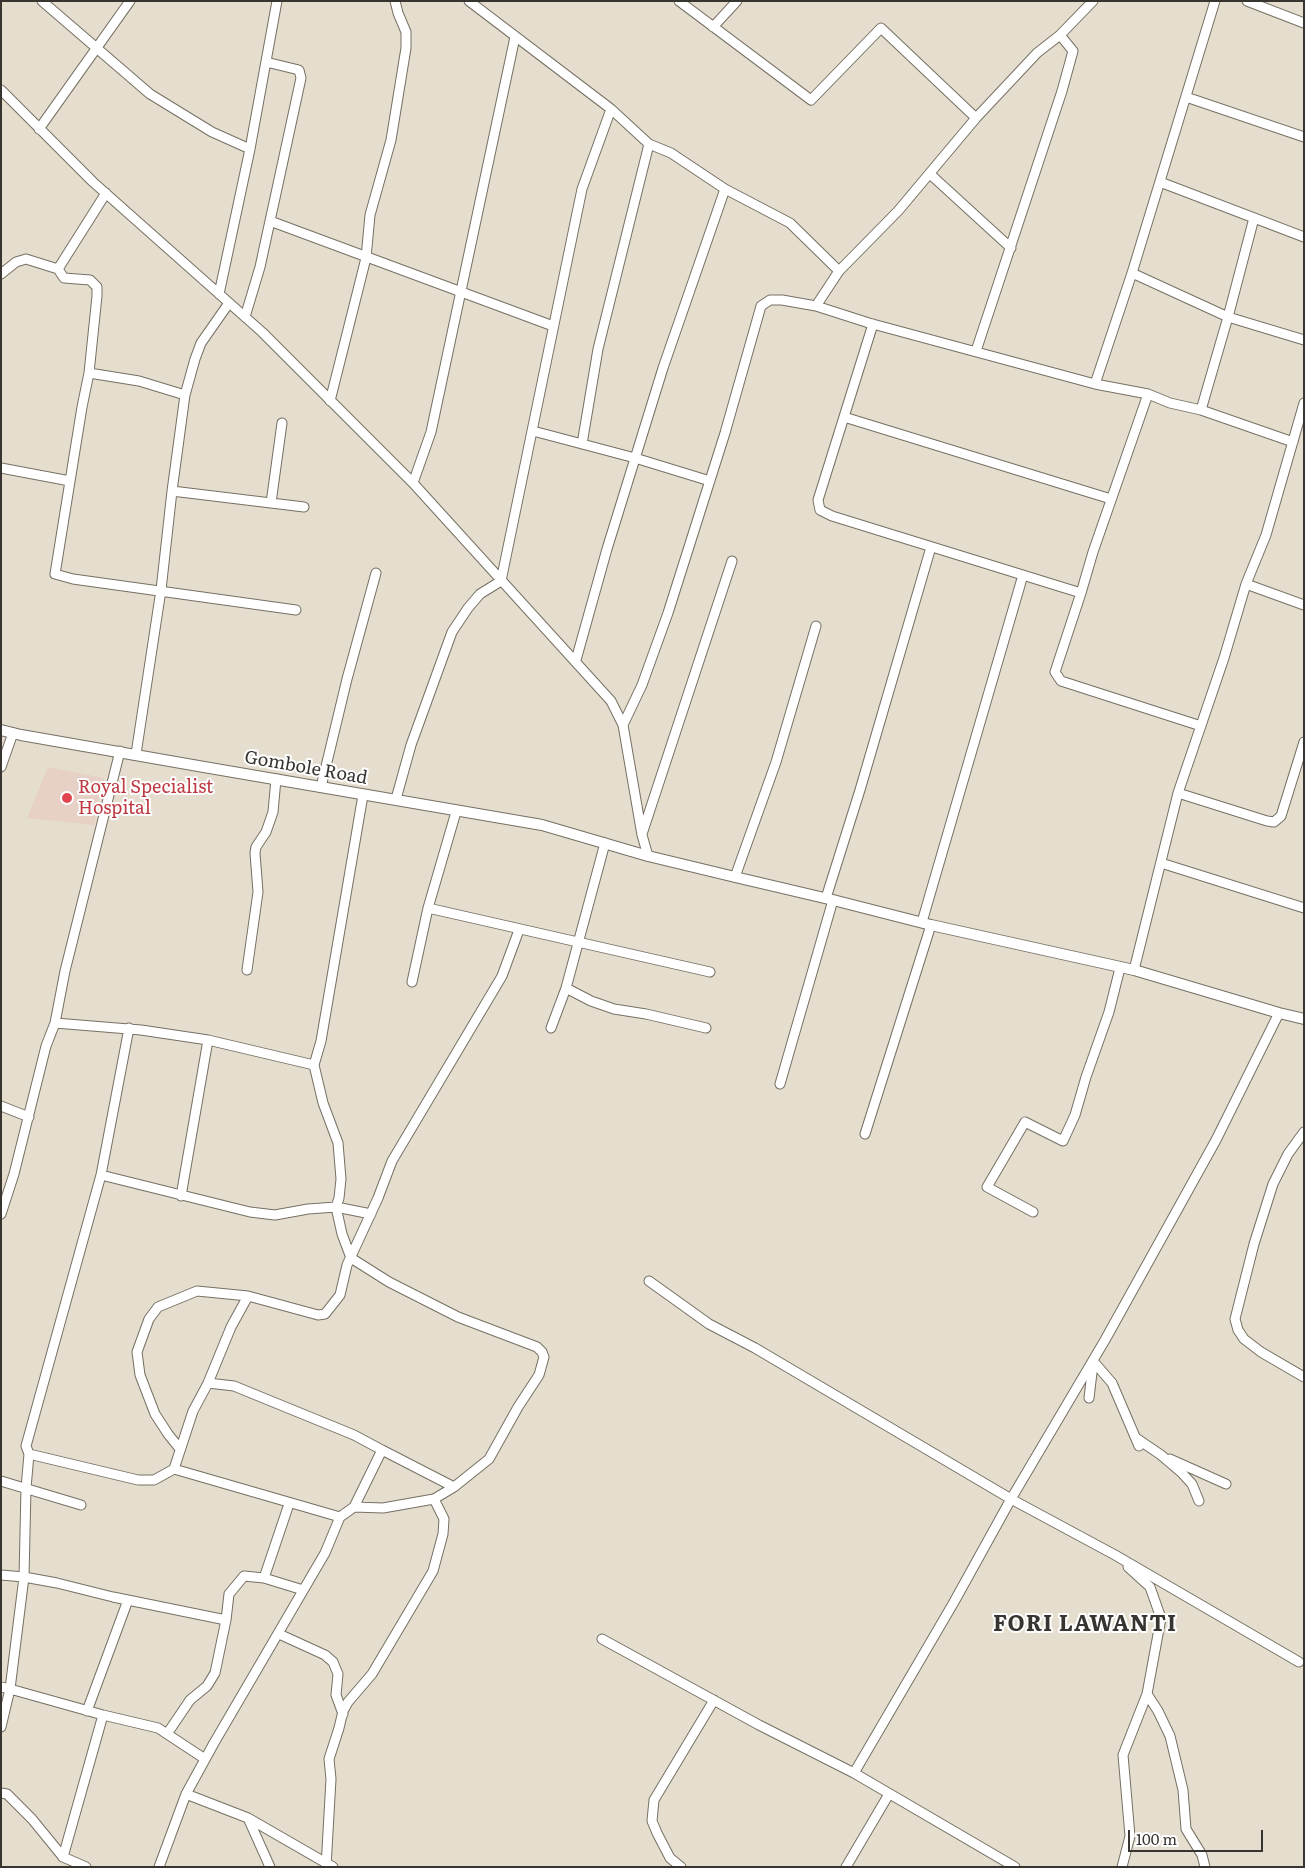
<!DOCTYPE html>
<style>
body{margin:0}
#map{position:relative;width:1305px;height:1868px;overflow:hidden;background:#e5decf;font-family:Literata,serif}
canvas{display:block}
.frame{position:absolute;inset:0;border:2px solid #383530;pointer-events:none}
.scale{position:absolute;left:1128px;top:1830px;width:135px;height:22px;box-sizing:border-box;border:2px solid #383530;border-top:0;padding-left:6px;font-size:15px;line-height:18px;white-space:nowrap;color:#383530;-webkit-text-stroke:4px #fff;paint-order:stroke}
</style>
<div id="map">
<canvas width="1305" height="1868"></canvas>
<div class="frame"></div>
<div class="scale">100 m</div>
</div>
<script>
const c = document.querySelector('canvas').getContext('2d');
c.lineJoin = 'round';
function fill(path, color) { c.fillStyle = color; c.fill(path, 'evenodd'); }
const toPath = rows => new Path2D(rows.map(r => 'M' + r).join(''));
function trace(path, color, width, dash) { c.strokeStyle = color; c.lineWidth = width; c.lineCap = dash ? 'butt' : 'round'; c.setLineDash(dash || []); c.stroke(path); }
function write(font, color, halo, rows, align = 'center') {
  c.font = font + ' Literata,serif'; c.lineWidth = 4; c.setLineDash([]); c.textBaseline = 'middle'; c.strokeStyle = halo; c.fillStyle = color; for (const [text, x, y, turn = 0] of rows) {
    c.save(); c.translate(x, y); c.rotate((+turn || 0) * Math.PI / 180); c.textAlign = isNaN(turn) ? turn : align; if (halo) c.strokeText(text, 0, 0); c.fillText(text, 0, 0); c.restore();
  }
}
fill(toPath([
 [48,767,104,778,94,825,27,818]
]), '#e7d0c5');
const minor = toPath([
 [42,1,150,94,212,132,250,149],
 [469,1,611,109,649,144,671,153,725,189,790,223,839,271],
 [679,1,811,100,881,28,976,118],
 [1247,1,1304,23],
 [713,27,737,1],
 [1,90,93,182,262,332,413,483,611,701,623,725,642,835,648,856],
 [1186,97,1304,137],
 [39,129,130,1],
 [930,174,1011,248],
 [1160,182,1304,237],
 [106,193,58,269,64,278,90,280,97,287,97,296,89,373,82,407,55,574,73,579,296,610],
 [270,221,553,326],
 [1132,273,1228,317,1304,340],
 [1,274,16,262,26,259,58,269],
 [219,294,250,149,277,1],
 [816,306,839,271,898,211,976,118,1037,53,1060,35,1093,1],
 [245,317,260,267,301,78,299,70,266,62],
 [873,324,818,500,820,510,832,516,1081,593],
 [976,351,1062,91,1073,51,1060,35],
 [89,373,139,381,185,395,172,491,161,590,136,754],
 [1095,384,1132,273,1215,1],
 [1148,394,1093,552,1081,593,1055,672,1061,681,1201,726],
 [185,395,195,359,201,343,229,303],
 [330,401,366,258,370,215,391,140,406,48,406,32,398,13,395,1],
 [1201,410,1228,317,1254,218],
 [844,417,1111,499],
 [533,431,635,458,710,481],
 [582,444,598,349,649,144],
 [1,468,70,481],
 [413,483,431,432,515,37],
 [172,491,304,507],
 [271,503,282,423],
 [1246,584,1304,605],
 [576,660,607,549,663,368,725,189],
 [623,725,642,685,668,613,725,433,761,306,770,300,782,300,816,306,869,323,1095,384,1148,394,1170,403,1201,410,1293,442],
 [1,767,13,733],
 [321,787,347,679,376,573],
 [1178,793,1267,821,1274,822,1281,816,1304,742],
 [396,799,411,745,452,632,468,608,480,594,501,581,582,189,611,109],
 [642,834,732,561],
 [1161,863,1304,908],
 [735,877,776,762,816,626],
 [826,898,860,790,931,547],
 [428,908,710,972],
 [922,922,1023,575],
 [247,970,258,892,255,853,256,847,266,832,273,812,276,779],
 [1134,970,1178,793,1224,658,1246,584,1266,535,1304,403],
 [412,982,428,908,456,812],
 [566,988,591,1001,614,1009,646,1014,706,1028],
 [55,1023,141,1030,208,1040,314,1065],
 [129,1028,101,1175,26,1446,29,1454,26,1488,24,1577,10,1689,103,1715,158,1728,205,1759],
 [551,1028,566,988,605,843],
 [780,1084,833,900],
 [1,1106,29,1117],
 [1304,1132,1288,1154,1273,1184,1254,1244,1235,1319,1238,1330,1244,1339,1261,1352,1304,1377],
 [865,1134,931,925],
 [101,1175,250,1212,275,1215,308,1209,336,1207,371,1214],
 [181,1196,208,1040],
 [1033,1212,987,1187,1025,1122,1063,1141,1075,1115,1086,1077,1109,1012,1120,968],
 [1,1214,14,1174,46,1046,55,1023,65,971,120,751],
 [649,1281,709,1324,755,1348,1011,1499,1115,1555,1299,1662],
 [1093,1361,1112,1383,1139,1446],
 [1089,1398,1093,1364],
 [1136,1438,1161,1455,1181,1472,1192,1484,1199,1501],
 [180,1449,168,1434,155,1414,140,1375,137,1352,149,1319,158,1307,197,1291,248,1296,318,1315,325,1314,340,1295,347,1265,378,1198,392,1161,502,976,519,930],
 [382,1450,454,1487],
 [29,1454,138,1480,154,1480,174,1469,193,1411,208,1383,231,1327,248,1296],
 [1170,1459,1226,1484],
 [174,1469,340,1517],
 [1,1481,81,1505],
 [354,1507,383,1508,434,1499,454,1487,489,1459,518,1407,539,1375,544,1357,542,1352,537,1347,458,1317,389,1282,351,1258,342,1234,336,1207,339,1198,341,1179,338,1143,323,1103,314,1065,321,1041,363,795],
 [1,1575,24,1577,57,1583,113,1597,226,1620],
 [264,1578,289,1504],
 [279,1634,325,1655,333,1662,338,1674,336,1695,343,1714],
 [602,1639,759,1725,854,1773,1015,1867],
 [1,1687,10,1689,1,1727],
 [1147,1694,1158,1711,1170,1736,1183,1790,1186,1829,1202,1855,1205,1867],
 [87,1711,128,1600],
 [167,1734,190,1700,207,1686,215,1673,226,1620,229,1594,244,1576,264,1578,303,1590],
 [854,1773,954,1602,1011,1499,1105,1340,1216,1140,1279,1013],
 [1,1793,7,1794,32,1819,63,1857],
 [186,1794,248,1818,333,1867],
 [248,1818,270,1867],
 [86,1867,63,1857,103,1715],
 [159,1867,186,1794,214,1743,325,1553,340,1517,354,1507,382,1450,354,1435,234,1386,208,1383],
 [326,1867,331,1779,329,1759,339,1728,343,1711,348,1702,372,1674,433,1571,443,1534,444,1519,434,1499],
 [681,1867,670,1858,657,1833,652,1821,654,1800,714,1700],
 [846,1867,889,1794],
 [1122,1867,1130,1836,1123,1755,1147,1694,1161,1618,1150,1587,1128,1567]
]);
const tertiary = toPath([
 [1,730,21,735,204,767,542,825,648,856,735,877,833,900,931,925,1134,970,1279,1013,1304,1019]
]);
trace(minor, '#767063', 11);
trace(tertiary, '#767063', 12);
trace(minor, '#fff', 9);
trace(tertiary, '#fff', 10);
for (const [x, y, r, color] of [
 [67,798,6,"#e0444e"]
]) { const dot = new Path2D(); dot.arc(x, y, r, 0, 2 * Math.PI); c.fillStyle = color; c.fill(dot); trace(dot, '#fff', 2); }
write('18px', '#383530', '#fff', [
 ["Gombole Road",306,768,10]
]);
write('18px', '#be3a42', '#fff', [
 ["Royal Specialist",78,788],
 ["Hospital",78,809]
], 'left');
c.letterSpacing = '1px';
write('bold 22px', '#383530', '#fff', [
 ["FORI LAWANTI",1085,1625]
]);
c.letterSpacing = '0px';
</script>
